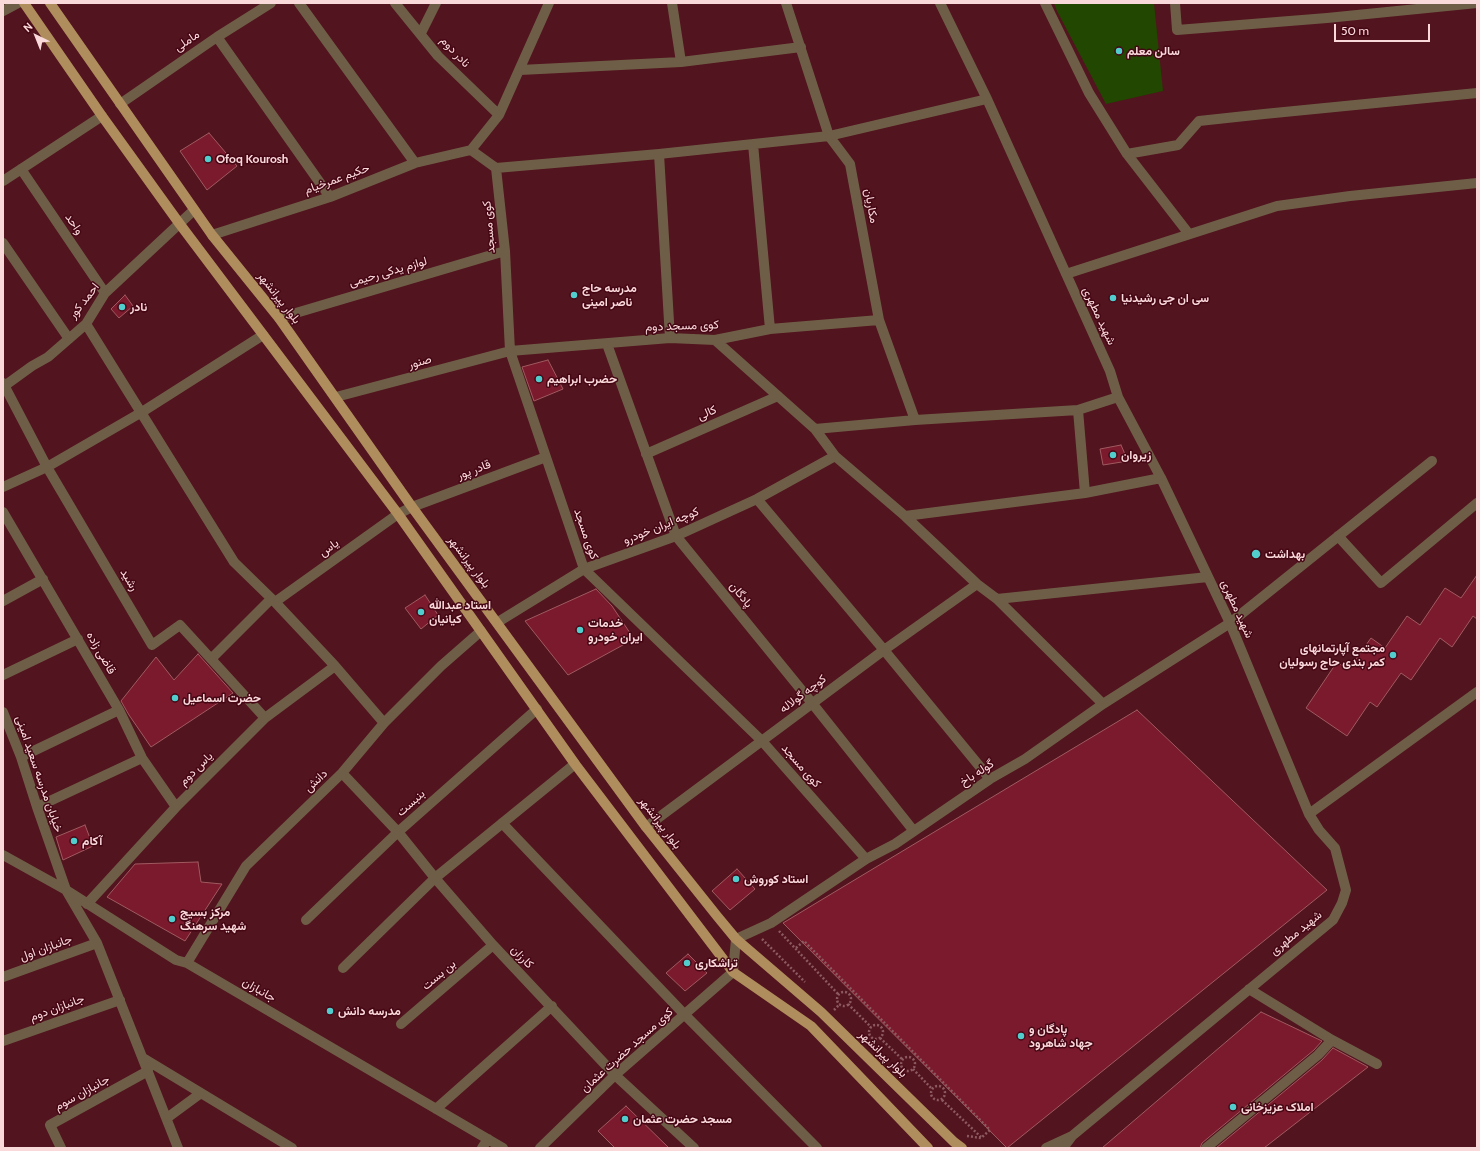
<!DOCTYPE html>
<meta charset="utf-8">
<style>
body{margin:0}
#map{position:relative;width:1480px;height:1151px;overflow:hidden;background:#52141e;font-family:Cabin,sans-serif}
canvas{display:block}
.frame{position:absolute;inset:0;border:4px solid #fad9db;pointer-events:none}
.north{position:absolute;left:16px;top:16px;width:40px;height:40px;-webkit-text-stroke:3px #460715;paint-order:stroke;rotate:317deg;font-size:11px;font-weight:700;line-height:16px;text-align:center;color:#fad9db}
.north::after{content:'';display:block;margin:auto;width:14px;height:18px;background:#fad9db;clip-path:polygon(50% 0,100% 100%,50% 72%,0 100%)}
.scale{position:absolute;left:1334px;top:24px;width:96px;height:18px;box-sizing:border-box;border:2px solid #fad9db;border-top:0;padding-left:5px;font-size:12px;line-height:14px;white-space:nowrap;color:#fad9db;-webkit-text-stroke:3px #460715;paint-order:stroke}
</style>
<div id="map">
<canvas width="1480" height="1151"></canvas>
<div class="frame"></div>
<div class="north">N</div>
<div class="scale">50 m</div>
</div>
<script>
const c = document.querySelector('canvas').getContext('2d');
c.lineJoin = 'round';
function fill(path, color) { c.fillStyle = color; c.fill(path, 'evenodd'); }
const toPath = rows => new Path2D(rows.map(r => 'M' + r).join(''));
function trace(path, color, width, dash) { c.strokeStyle = color; c.lineWidth = width; c.lineCap = dash ? 'butt' : 'round'; c.setLineDash(dash || []); c.stroke(path); }
function write(font, color, halo, rows, align = 'center') {
  c.font = font + ' Cabin,Vazirmatn,sans-serif'; c.lineWidth = 3; c.setLineDash([]); c.textBaseline = 'middle'; c.strokeStyle = halo; c.fillStyle = color; for (const [text, x, y, turn = 0] of rows) {
    c.save(); c.translate(x, y); c.rotate((+turn || 0) * Math.PI / 180); c.textAlign = isNaN(turn) ? turn : align; if (halo) c.strokeText(text, 0, 0); c.fillText(text, 0, 0); c.restore();
  }
}
fill(toPath([
 [1054,3,1154,3,1163,91,1106,104,1057,11]
]), '#214700');
const building = toPath([
 [209,133,237,166,207,190,180,151,209,133],
 [125,295,133,306,119,318,111,309,125,295],
 [548,360,563,389,534,401,522,367,548,360],
 [1121,445,1128,461,1103,465,1100,449,1121,445],
 [1477,575,1477,619,1473,616,1452,647,1440,638,1411,680,1401,673,1377,707,1370,702,1347,736,1306,708,1337,662,1348,670,1371,638,1385,648,1407,616,1420,625,1445,588,1461,598,1477,575],
 [596,589,612,606,634,639,568,675,525,621,596,589],
 [425,595,438,615,421,629,405,608,425,595],
 [198,654,233,693,151,747,129,715,121,701,156,657,174,680,198,654],
 [1137,710,1327,890,1007,1148,783,923,1137,710],
 [85,825,93,846,63,860,56,837,85,825],
 [198,862,201,882,222,884,185,941,107,897,135,864,198,862],
 [737,869,755,889,730,910,712,891,737,869],
 [688,954,707,973,685,991,666,973,688,954],
 [1261,1012,1322,1041,1314,1050,1202,1143,1200,1148,1102,1148,1261,1012],
 [1333,1048,1368,1067,1264,1148,1216,1148,1322,1060,1333,1048],
 [626,1106,669,1148,615,1148,598,1131,626,1106]
]);
fill(building, '#7b1a2d');
trace(building, '#a05a60', 1);
trace(toPath([
 [779,931,839,995],
 [762,939,805,982],
 [796,948,804,941,990,1130,981,1138,967,1136],
 '837 999a7 7 0 1 1 14 0a7 7 0 1 1-14 0Z',
 [848,1004,871,1027],
 [834,1010,840,1004],
 '869 1032a7 7 0 1 1 14 0a7 7 0 1 1-14 0Z',
 [880,1038,902,1059],
 '901 1064a7 7 0 1 1 14 0a7 7 0 1 1-14 0Z',
 [913,1069,932,1089],
 '931 1093a7 7 0 1 1 14 0a7 7 0 1 1-14 0Z',
 [942,1100,981,1137]
]), '#8d5a61', 2.5, [2, 2]);
trace(toPath([
 [299,3,415,163],
 [395,3,438,56,499,115],
 [672,3,681,62],
 [786,3,829,136,850,164,879,320,915,420],
 [940,3,987,99,1110,371,1118,397,1161,478,1230,623,1309,814,1319,830,1335,848,1346,890,1342,903,1333,920,1072,1136],
 [1045,3,1089,93,1127,154,1189,234],
 [1175,3,1177,30,1327,18,1477,3],
 [3,11,18,3],
 [421,33,436,3],
 [217,37,330,197],
 [520,70,681,62,801,47],
 [120,104,217,37,271,3],
 [753,144,770,329],
 [471,150,496,168,505,251,510,351,584,569,762,741,866,859],
 [471,150,499,115,549,3],
 [659,154,670,338],
 [1127,154,1178,145,1199,121,1264,114,1477,93],
 [496,168,659,154,829,136,987,99],
 [21,169,105,293],
 [3,181,102,116],
 [212,235,330,197,415,163,471,150],
 [3,243,69,339],
 [1066,274,1277,206,1350,196,1477,183],
 [279,318,505,251],
 [86,324,234,562,275,602,335,666,384,723],
 [715,340,815,429,835,456,905,516,977,584,997,599,1103,704],
 [607,344,676,536,812,703,913,830],
 [3,383,47,467,152,645,180,625,265,718],
 [3,387,32,366,48,357,86,324,105,293,194,210],
 [336,397,510,351,670,338,715,340,770,329,879,320],
 [1078,410,1085,493],
 [815,429,915,420,1078,410,1118,397],
 [646,454,778,396],
 [3,487,47,467,142,412,263,335],
 [757,499,884,650,990,779],
 [3,512,119,710,142,758,176,807],
 [905,516,1085,493,1161,478],
 [1338,536,1381,583,1477,503],
 [997,599,1208,577],
 [3,601,43,579],
 [275,602,398,514,412,507,546,457],
 [498,622,584,569,676,536,757,499,835,456],
 [211,659,271,599],
 [3,675,78,639],
 [3,712,21,757,37,807,66,890,97,943,178,1148],
 [21,757,119,710],
 [342,773,398,832,435,878,493,945,615,1075,694,1148],
 [37,807,142,758],
 [1309,814,1477,692],
 [502,823,685,1015,817,1148],
 [646,827,884,650,977,584],
 [3,855,66,890,176,960,187,963,503,1148],
 [87,904,176,807,265,718,335,666],
 [306,920,398,832,537,709],
 [187,963,246,866,342,773,384,723,441,666,481,631],
 [343,968,435,878,575,764],
 [3,977,97,943],
 [1249,989,1332,1040,1377,1064],
 [401,1024,493,945],
 [3,1041,120,1000],
 [143,1058,292,1148],
 [436,1109,552,1006],
 [167,1118,201,1093],
 [61,1148,50,1125,148,1071],
 [482,1148,488,1139],
 [540,1148,615,1075,733,972,736,939,771,923,866,859,895,844,990,779,1025,759,1103,704,1230,623,1432,461],
 [1046,1148,1072,1136,1063,1148],
 [1206,1148,1318,1055,1332,1040]
]), '#6f5e47', 10);
trace(toPath([
 [24,3,102,116,179,223,398,514,575,764,733,972,811,1026,928,1148],
 [50,3,212,235,279,318,412,507,646,827,717,916,736,939,821,1012,954,1142,962,1148]
]), '#b08d5c', 10);
for (const [x, y, r, color] of [
 [1119,51,4,"#52cdcd"],
 [208,159,4,"#52cdcd"],
 [574,295,4,"#52cdcd"],
 [1113,298,4,"#52cdcd"],
 [122,307,4,"#52cdcd"],
 [539,379,4,"#52cdcd"],
 [1113,455,4,"#52cdcd"],
 [1256,554,5,"#52cdcd"],
 [421,612,4,"#52cdcd"],
 [580,630,4,"#52cdcd"],
 [1393,655,4,"#52cdcd"],
 [175,698,4,"#52cdcd"],
 [74,841,4,"#52cdcd"],
 [736,879,4,"#52cdcd"],
 [172,919,4,"#52cdcd"],
 [687,963,4,"#52cdcd"],
 [330,1011,4,"#52cdcd"],
 [1021,1036,4,"#52cdcd"],
 [1233,1107,4,"#52cdcd"],
 [625,1119,4,"#52cdcd"]
]) { const dot = new Path2D(); dot.arc(x, y, r, 0, 2 * Math.PI); c.fillStyle = color; c.fill(dot); trace(dot, '#460715', 1.5); }
write('12px', '#fad9db', '#460715', [
 ["ماملی",187,41,-34],
 ["نادر دوم",455,52,47],
 ["حکیم عمرخیام",337,179,-20],
 ["مکاریان",871,206,80],
 ["واحد",74,224,56],
 ["کوی مسجد",489,227,-95],
 ["لوازم یدکی رحیمی",388,272,-16],
 ["بلوار پیرانشهر",279,298,52],
 ["احمد کور",84,301,-52],
 ["شهید مطهری",1099,316,65],
 ["کوی مسجد دوم",682,326,-2],
 ["صنور",420,362,-15],
 ["کالی",707,413,-24],
 ["قادر پور",474,470,-21],
 ["کوچه ایران خودرو",661,526,-22],
 ["کوی مسجد",586,534,71],
 ["یاس",329,548,-36],
 ["بلوار پیرانشهر",469,562,53],
 ["رشید",129,580,59],
 ["پادگان",741,595,51],
 ["شهید مطهری",1237,609,66],
 ["قاضی زاده",101,653,60],
 ["کوچه گولاله",803,694,-37],
 ["کوی مسجد",801,766,49],
 ["یاس دوم",196,769,-45],
 ["گوله باخ",977,773,-33],
 ["خیابان مدرسه سعید امینی",39,774,71],
 ["دانش",316,781,-44],
 ["بنبست",411,803,-42],
 ["بلوار پیرانشهر",660,823,53],
 ["شهید مطهری",1296,933,-39],
 ["جانبازان اول",46,948,-20],
 ["کارزان",522,957,46],
 ["بن بست",439,975,-40],
 ["جانبازان",259,990,30],
 ["جانبازان دوم",57,1008,-20],
 ["کوی مسجد حضرت عثمان",627,1050,-42],
 ["بلوار پیرانشهر",883,1054,44],
 ["جانبازان سوم",82,1093,-29]
]);
write('bold 12px', '#fad9db', '#460715', [
 ["سالن معلم",1127,51],
 ["Ofoq Kourosh",216,159],
 ["مدرسه حاج",582,288],
 ["ناصر امینی",582,302],
 ["سی ان جی رشیدنیا",1121,298],
 ["نادر",130,307],
 ["حضرب ابراهیم",547,379],
 ["زیروان",1121,455],
 ["بهداشت",1265,554],
 ["استاد عبدالله",429,605],
 ["کیانیان",429,619],
 ["خدمات",588,623],
 ["ایران خودرو",588,637],
 ["مجتمع آپارتمانهای",1385,648,"right"],
 ["کمر بندی حاج رسولیان",1385,662,"right"],
 ["حضرت اسماعیل",183,698],
 ["آکام",82,841],
 ["استاد کوروش",744,879],
 ["مرکز بسیج",180,912],
 ["شهید سرهنگ",180,926],
 ["تراشکاری",695,963],
 ["مدرسه دانش",338,1011],
 ["پادگان و",1029,1029],
 ["جهاد شاهرود",1029,1043],
 ["املاک عزیزخانی",1241,1107],
 ["مسجد حضرت عثمان",633,1119]
], 'left');
</script>
